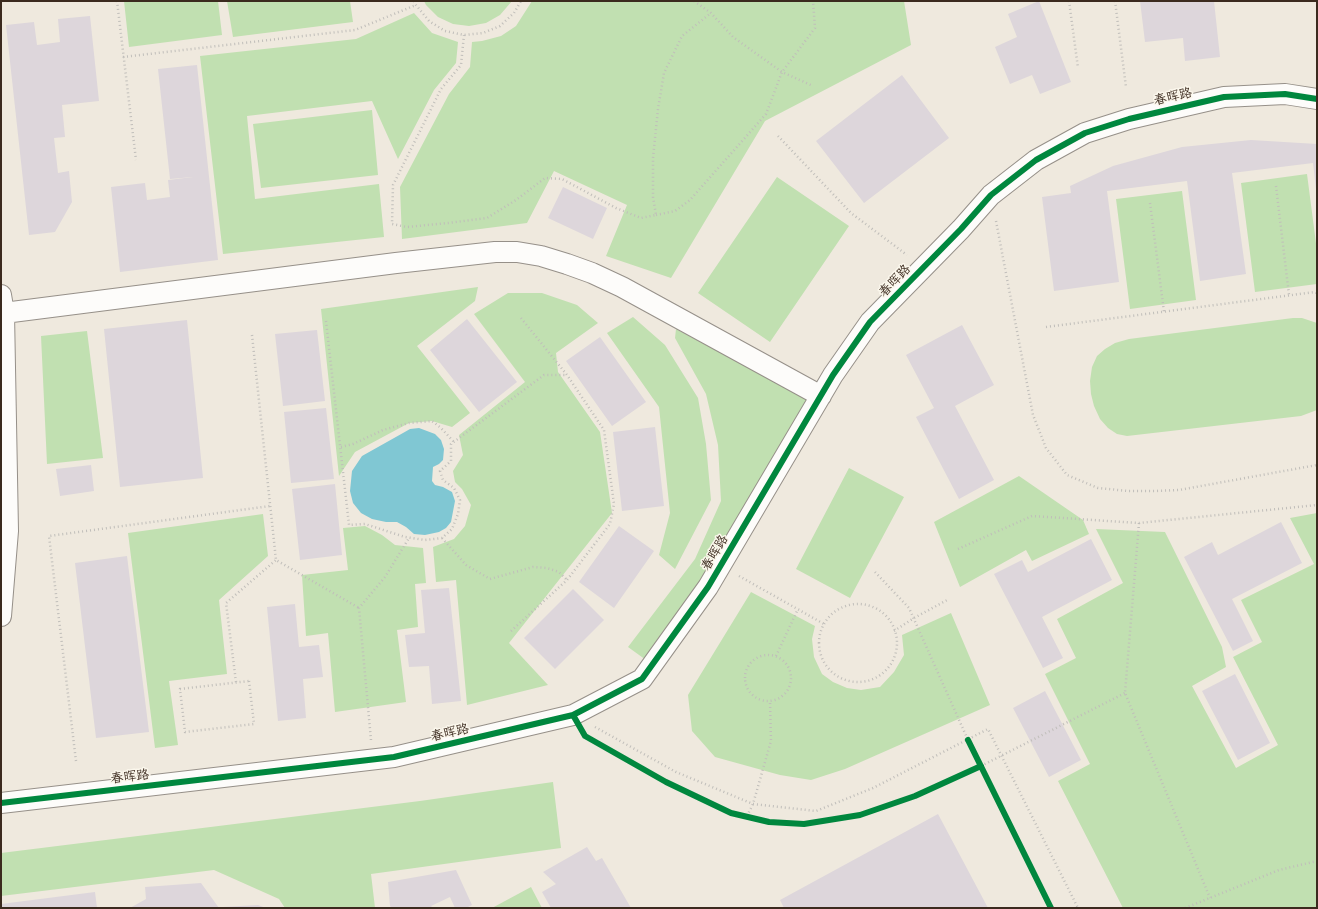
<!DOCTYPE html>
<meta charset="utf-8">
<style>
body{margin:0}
#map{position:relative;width:1318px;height:909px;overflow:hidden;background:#efe9de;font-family:"Patrick Hand",sans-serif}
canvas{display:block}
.frame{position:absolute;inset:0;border:2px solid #3b2a1e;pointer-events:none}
</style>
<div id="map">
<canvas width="1318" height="909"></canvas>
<div class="frame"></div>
</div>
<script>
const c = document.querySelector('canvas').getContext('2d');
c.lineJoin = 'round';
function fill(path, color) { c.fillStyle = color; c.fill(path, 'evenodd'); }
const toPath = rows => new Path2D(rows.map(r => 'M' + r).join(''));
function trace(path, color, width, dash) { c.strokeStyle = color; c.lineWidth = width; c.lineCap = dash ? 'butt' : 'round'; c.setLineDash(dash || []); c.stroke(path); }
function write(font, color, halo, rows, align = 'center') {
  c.font = font + ' "Patrick Hand","LXGW WenKai TC",sans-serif'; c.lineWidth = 3; c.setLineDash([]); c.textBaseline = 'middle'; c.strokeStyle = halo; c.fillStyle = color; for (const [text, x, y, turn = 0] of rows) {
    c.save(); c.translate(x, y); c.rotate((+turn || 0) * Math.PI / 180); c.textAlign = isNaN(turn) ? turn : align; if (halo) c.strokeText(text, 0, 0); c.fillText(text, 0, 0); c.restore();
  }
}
fill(toPath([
 [124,1,218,1,222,35,129,47],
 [227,1,350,1,353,22,233,37],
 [424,1,512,1,500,15,486,23,469,26,453,24,438,17,426,5],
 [532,1,904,1,911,45,765,121,671,278,606,256,627,205,554,171,527,223,402,239,400,187,449,94,470,67,472,42,482,41,501,36,516,26],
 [414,13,432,33,458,42,456,63,434,90,398,159,372,101,247,116,255,199,379,184,384,237,223,254,200,56,356,39],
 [372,110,378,175,261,188,253,124],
 [1307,174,1317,251,1317,284,1255,292,1241,183],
 [777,177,849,226,770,342,698,293],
 [1182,191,1196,300,1130,309,1116,199],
 [478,287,475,301,417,346,470,413,452,427,432,421,409,423,355,452,339,476,321,309],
 [508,293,542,293,577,305,598,323,556,353,558,372,600,432,612,513,509,643,548,685,467,705,456,580,436,582,433,547,454,539,465,526,471,505,462,489,455,482,453,471,463,455,459,435,525,382,474,314],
 [633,317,665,345,698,398,706,444,711,500,675,569,659,555,670,513,659,407,607,333],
 [1293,318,1302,318,1317,323,1317,410,1301,416,1127,436,1117,434,1108,428,1100,419,1094,406,1091,394,1090,381,1092,367,1097,356,1105,349,1115,343,1129,339],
 [676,329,808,399,706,580,646,660,628,647,695,559,721,501,718,445,706,394,675,338],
 [87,331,103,458,47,464,41,336],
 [849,468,904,497,850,598,796,569],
 [1019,476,1083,520,1089,534,1032,561,1026,550,960,587,934,522],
 [1317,513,1317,908,1123,908,1058,781,1090,764,1045,674,1076,658,1057,619,1123,583,1096,529,1165,532,1222,647,1226,667,1192,686,1236,768,1278,745,1233,657,1262,642,1241,600,1314,564,1290,518],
 [263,514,268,556,219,600,227,674,169,681,178,745,155,748,128,533],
 [365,526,382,535,395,545,423,548,426,583,415,584,418,627,397,630,406,702,335,712,328,633,306,636,302,575,348,570,343,528],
 [751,592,815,626,812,639,814,657,822,674,833,682,847,688,861,690,880,687,894,672,904,655,902,635,951,613,990,705,845,769,811,780,780,775,715,757,692,731,688,695],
 [553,782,561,848,371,874,375,908,285,908,279,899,214,870,1,896,1,853,420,801],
 [531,887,542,908,492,908]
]), '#c1e0b1');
fill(toPath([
 [419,428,435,434,441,440,444,449,443,460,439,464,433,467,432,481,435,485,443,487,452,492,455,501,451,522,446,528,439,532,425,535,414,534,406,527,397,522,386,522,372,519,361,513,353,503,350,491,352,471,362,456,403,433,410,429]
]), '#80c7d3');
fill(toPath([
 [1039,1,1071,82,1040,94,1032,75,1010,84,995,47,1017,37,1008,14],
 [1140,1,1214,1,1220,57,1185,61,1183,38,1145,42],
 [90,16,99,101,62,105,65,137,54,138,58,173,69,171,72,202,55,232,29,235,6,25,34,22,37,45,60,42,58,19],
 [197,65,218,260,120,272,111,187,145,183,147,200,170,197,168,180,193,177,170,179,158,69],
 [902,75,949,138,864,203,816,141],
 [1251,140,1317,144,1317,189,1316,189,1313,163,1232,173,1246,274,1200,281,1187,181,1107,191,1119,282,1054,291,1042,197,1071,193,1070,186,1113,166,1182,147],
 [563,187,607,208,593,239,548,218],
 [467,319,517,382,479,412,430,350],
 [187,320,203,478,120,487,104,329],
 [962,325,994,385,955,406,994,480,959,499,916,417,934,408,906,355],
 [317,330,325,401,283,406,275,334],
 [600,337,646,402,612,426,566,361],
 [326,408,334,479,291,483,284,412],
 [655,427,664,506,622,511,613,432],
 [91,465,94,491,60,496,56,469],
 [335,484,342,555,300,560,292,489],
 [1281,522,1302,563,1232,599,1253,641,1233,651,1184,557,1212,542,1218,555],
 [619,526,654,551,614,608,579,582],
 [1091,539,1112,580,1042,617,1063,658,1043,668,994,574,1022,560,1028,572],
 [127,556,149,732,96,738,75,563],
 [449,588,461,701,432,704,429,666,409,667,405,635,425,633,421,590],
 [573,589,604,620,555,669,524,638],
 [295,604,299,647,319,645,323,677,303,679,306,718,278,721,267,607],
 [1235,674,1270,743,1238,760,1202,691],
 [1045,691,1081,760,1049,777,1013,708],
 [938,814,988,908,784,908,780,900],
 [587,847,596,861,602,858,631,908,551,908,542,892,556,884,543,872],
 [456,870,472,905,466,908,455,908,450,897,431,906,433,908,392,908,390,906,388,882],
 [201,883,219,908,130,908,146,899,145,887],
 [95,892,97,908,1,908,1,904],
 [258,905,266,908,223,908,223,907]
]), '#ddd6db');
const minor = toPath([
 [1,295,4,313,8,531,1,616],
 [4,313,396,263,495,252,517,252,541,256,567,264,592,273,622,287,821,396],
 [1,803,394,757,573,715,642,679,708,587,833,375,870,322,961,229,991,195,1036,160,1085,133,1129,119,1224,97,1285,94,1317,99]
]);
trace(minor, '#969089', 22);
trace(toPath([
 [117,1,136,160],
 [414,1,416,5,429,21,445,31,464,35,483,33,500,26,514,13,521,1],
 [694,1,711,13,733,37,782,72,813,86],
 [1069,1,1078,68],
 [1115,1,1126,87],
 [464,35,461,65,441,89,393,185,392,224,407,227,448,223,487,218,516,200,545,178,562,179,616,208,641,218,656,215,653,197,653,158,658,109,664,73,682,36,711,13],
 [123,57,355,30,416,5],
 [778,136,851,213,907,255],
 [1276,186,1289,295],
 [1150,203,1164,312],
 [656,215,675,211,690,200,766,114,782,72,815,28,813,1],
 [996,221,1033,415,1046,448,1067,475,1098,488,1128,491,1154,491,1179,490,1317,465],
 [326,321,349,525,365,524,405,537,425,540,442,538,452,529,458,514,460,500,454,488,443,480,440,471,451,461,451,444,544,375,567,375],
 [1046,327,1315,292,1317,293],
 [252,335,276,560,359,608],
 [341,447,353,444,383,430,409,423,432,421,441,428,454,442],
 [1139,523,1125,693,1210,898],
 [442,538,466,565,490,579,533,567,547,568,559,572,567,580],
 [958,549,1032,516,1139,523,1317,505],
 [875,572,909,608,968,740],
 [739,576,824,624],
 '819 643a39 39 0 1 1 78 0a39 39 0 1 1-78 0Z',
 [511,631,567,580,610,524,614,504,604,430,567,375,521,318],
 [894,631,914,618,949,599],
 '745 678a23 23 0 1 1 46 0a23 23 0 1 1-46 0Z',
 [776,656,798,609],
 [249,681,254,724,185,732,180,689,249,681],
 [236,682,226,603,276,560],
 [595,727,676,772,753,804,816,811,873,788,988,729,1078,908],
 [371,740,359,608,385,577,409,538],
 [76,761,49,536,270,506],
 [981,766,1125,693],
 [747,816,753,804,771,741,770,701],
 [1185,908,1279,870,1317,861]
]), '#c0beba', 2.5, [1, 3]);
trace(minor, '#fdfcfa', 20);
trace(toPath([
 [573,715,585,736,666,782,731,813,769,822,804,824,860,815,915,796,981,766],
 [968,740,1051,908],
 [1,803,394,757,573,715,642,679,708,587,833,375,870,322,961,229,991,195,1036,160,1085,133,1129,119,1224,97,1285,94,1317,99]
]), '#00873e', 6);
write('13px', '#3b2a1e', '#fbf7ec', [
 ["春晖路",1173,97,-13],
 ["春晖路",895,281,-46],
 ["春晖路",715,553,-59],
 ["春晖路",450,733,-13],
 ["春晖路",130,777,-7]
]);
</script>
